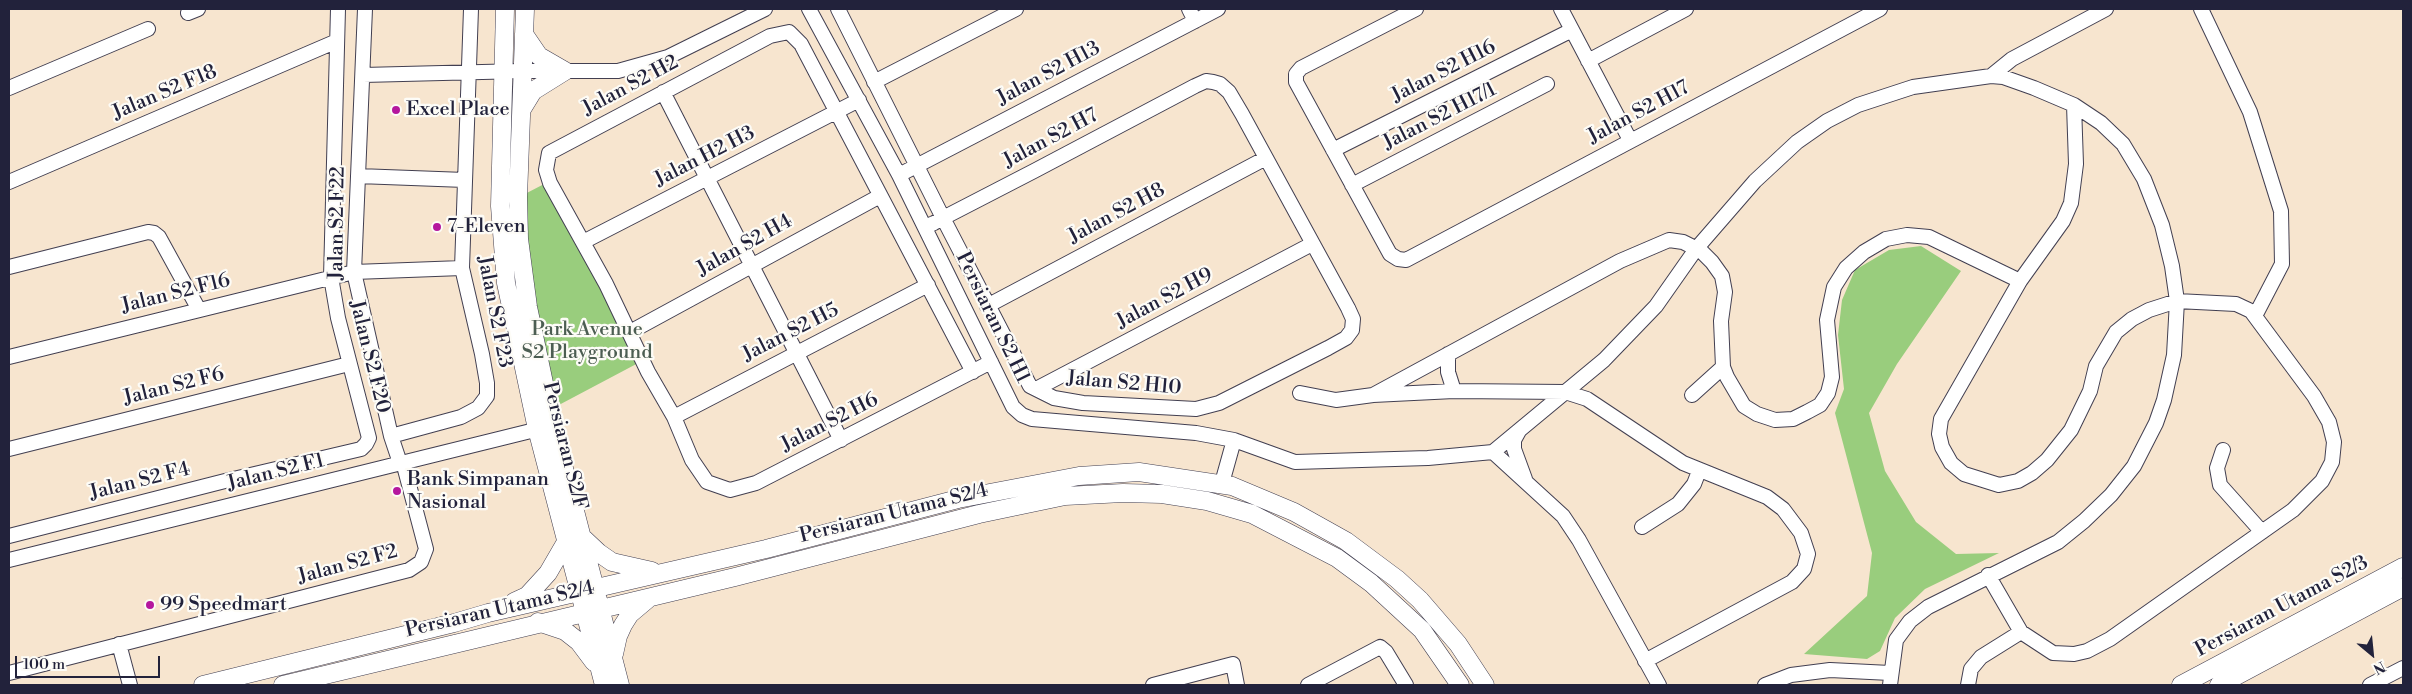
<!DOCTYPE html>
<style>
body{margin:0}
#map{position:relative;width:2412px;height:694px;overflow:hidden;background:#f7e5cf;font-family:"Libre Bodoni",serif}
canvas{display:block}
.frame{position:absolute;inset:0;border:10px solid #22223b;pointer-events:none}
.north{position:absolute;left:2347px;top:629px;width:50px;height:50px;-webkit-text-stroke:4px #fdfcf7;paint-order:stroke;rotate:152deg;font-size:14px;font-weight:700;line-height:20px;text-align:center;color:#22223b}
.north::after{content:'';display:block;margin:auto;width:18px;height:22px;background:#22223b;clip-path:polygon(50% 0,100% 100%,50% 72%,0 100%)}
.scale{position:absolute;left:15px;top:656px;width:145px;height:22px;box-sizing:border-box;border:2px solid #22223b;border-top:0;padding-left:6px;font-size:15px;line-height:18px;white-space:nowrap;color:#22223b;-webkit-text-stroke:4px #fdfcf7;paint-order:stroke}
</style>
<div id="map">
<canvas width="2412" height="694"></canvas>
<div class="frame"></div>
<div class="north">N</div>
<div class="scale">100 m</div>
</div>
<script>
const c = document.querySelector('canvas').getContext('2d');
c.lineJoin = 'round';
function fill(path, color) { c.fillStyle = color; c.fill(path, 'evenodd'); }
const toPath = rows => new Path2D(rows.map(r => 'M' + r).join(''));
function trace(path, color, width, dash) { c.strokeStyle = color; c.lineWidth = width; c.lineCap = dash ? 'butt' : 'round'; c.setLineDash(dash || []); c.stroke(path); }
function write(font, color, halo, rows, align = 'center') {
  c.font = font + ' "Libre Bodoni",serif'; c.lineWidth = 4.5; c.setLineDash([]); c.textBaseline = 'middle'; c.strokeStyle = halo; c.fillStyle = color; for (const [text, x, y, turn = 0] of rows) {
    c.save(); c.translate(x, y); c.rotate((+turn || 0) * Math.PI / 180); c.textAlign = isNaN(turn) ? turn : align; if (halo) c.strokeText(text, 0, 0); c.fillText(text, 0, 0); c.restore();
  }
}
fill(toPath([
 [548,182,642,361,557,406,522,238,521,196],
 [1921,246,1961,271,1897,364,1869,413,1885,471,1916,522,1956,554,1999,553,1925,589,1895,618,1880,651,1867,659,1804,654,1867,596,1872,553,1835,413,1844,389,1838,335,1842,300,1855,270,1889,250]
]), '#99cd7d');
const minor = toPath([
 [365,9,354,272,391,436,400,463],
 [809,9,899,175,1013,407,1022,415,1032,419,1196,433,1234,440,1222,483],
 [838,9,943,218,1030,386,1054,398,1083,403,1196,409,1219,403,1328,348,1346,338,1352,330,1353,319,1348,308,1242,114,1229,92,1220,84,1213,82,1206,81,1195,86,1034,171,943,218,934,223,925,227],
 [1189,9,1195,21],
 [1416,9,1301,68,1296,74,1296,82,1390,254,1398,259,1406,260,1880,9],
 [1561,9,1630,140],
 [2201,9,2250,112,2281,211,2282,264,2255,316],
 [188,13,198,9],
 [1588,61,1686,9],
 [363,75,522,71,618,71,668,57,765,9],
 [1991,76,2012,59,2106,9],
 [874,82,1016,9],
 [9,88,148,29],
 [663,92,841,440],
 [1333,150,1572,30],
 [899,175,1218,9],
 [358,176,465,180],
 [9,182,337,41],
 [1352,185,1547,84],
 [583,242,859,100],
 [9,267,148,232,154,233,159,237,198,308],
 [987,306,1266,158],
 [630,332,880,196],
 [1448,354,1448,372,1454,391],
 [9,357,354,272,462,268],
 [973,372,801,44,789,32,770,36,549,153,546,170,550,183,606,284,648,372,674,417,692,460,707,482,730,490,756,483,991,362],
 [1036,389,1312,244],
 [1300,393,1336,400,1373,395,1454,391,1565,392,1587,399,1683,463,1767,497,1783,509,1801,533,1808,554,1804,569,1792,582,1645,661],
 [1373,395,1620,261,1669,240,1683,242,1701,251,1712,262,1722,276,1725,292,1721,321,1723,367,1727,377,1744,406,1757,414,1775,420,1793,419,1807,412,1820,405,1828,393,1832,377,1827,320,1834,287,1846,268,1864,252,1886,239,1907,235,1929,237,2020,281],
 [1692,395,1723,367],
 [674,417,928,285],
 [1519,431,1514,440,1514,449,1525,479],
 [391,436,461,417,478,408,487,396,487,383,482,354,462,268,471,9],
 [1234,440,1295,462,1428,458,1493,452,1604,360,1656,306,1696,249,1755,181,1797,142,1827,121,1858,105,1913,87,1991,76,2003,77,2034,88,2074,105,2101,123,2123,144,2144,179,2162,225,2172,266,2177,301,2174,355,2164,400,2156,423,2134,466,2111,495,2084,521,2058,542,1928,607,1910,621,1896,640,1890,685],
 [9,449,349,364],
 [2223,450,2217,468,2220,485,2262,532],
 [1493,452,1563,516,1579,540,1659,685],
 [1642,527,1678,504,1694,484,1699,471],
 [9,536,225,481,361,449,366,444,369,438,338,318,331,277,338,9],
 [9,560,547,427],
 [1988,575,2021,632,2053,653,2074,654,2087,651,2110,639,2293,510,2322,481,2332,462,2334,442,2329,422,2314,396,2251,311,2236,304,2177,301,2149,310,2132,319,2116,332,2096,366,2090,391,2071,430,2047,460,2032,473,2018,481,1999,485,1964,474,1951,463,1942,447,1939,434,1941,419,2020,281,2063,221,2071,203,2076,164,2074,105],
 [119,644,130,685],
 [9,673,409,570,421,562,426,549,403,462],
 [1153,685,1233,664,1237,685],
 [1308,685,1380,647,1386,652,1406,685],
 [1765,685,1791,675,1830,670,1890,673],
 [1968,685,1971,669,1981,657,2021,632],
 [2370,685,2403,668]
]);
const major = toPath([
 [505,9,500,206,506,283,537,429,604,685],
 [525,9,518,197,519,239,528,307,553,426,620,685],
 [524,34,539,56,565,71],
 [522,109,533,91,565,71],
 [583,538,599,553,612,562,652,571],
 [514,602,527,596,548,573,566,542],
 [538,622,565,631,579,642,594,662],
 [614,654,618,636,623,625,630,614,649,598],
 [203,685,454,623,488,613,766,549,958,499,1079,476,1139,472,1232,486,1294,512,1346,541,1397,579,1420,600,1458,644,1485,685],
 [283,685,735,577,979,514,1065,496,1123,493,1162,494,1207,501,1252,514,1337,558,1371,583,1422,630,1460,685],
 [2181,685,2403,567],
 [2219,685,2403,587]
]);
trace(minor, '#423f51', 16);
trace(major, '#423f51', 19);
trace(minor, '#fff', 14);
trace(major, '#fff', 18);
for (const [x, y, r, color] of [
 [396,110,5,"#b5179e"],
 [437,227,5,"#b5179e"],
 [397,491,5,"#b5179e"],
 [150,605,5,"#b5179e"]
]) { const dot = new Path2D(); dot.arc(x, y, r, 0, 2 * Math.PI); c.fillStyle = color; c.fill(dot); trace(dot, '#fdfcf7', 2); }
write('20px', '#22223b', '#fdfcf7', [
 ["Jalan S2 H16",1444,72,-27],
 ["Jalan S2 H13",1049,74,-28],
 ["Jalan S2 H2",631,86,-28],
 ["Jalan S2 F18",165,93,-23],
 ["Jalan S2 H17",1639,113,-28],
 ["Jalan S2 H17/1",1440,117,-27],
 ["Jalan S2 H7",1051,139,-28],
 ["Jalan H2 H3",705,157,-27],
 ["Jalan S2 H8",1117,214,-28],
 ["Jalan S2 F22",338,223,-89],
 ["Jalan S2 H4",745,246,-29],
 ["Jalan S2 F16",176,294,-14],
 ["Jalan S2 H9",1165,299,-28],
 ["Jalan S2 F23",494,312,79],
 ["Persiaran S2 H1",992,318,64],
 ["Jalan S2 H5",791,333,-27],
 ["Jalan S2 F20",369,357,76],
 ["Jalan S2 H10",1124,384,5],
 ["Jalan S2 F6",174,387,-14],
 ["Jalan S2 H6",830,423,-27],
 ["Persiaran S2/F",564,446,76],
 ["Jalan S2 F1",276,473,-14],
 ["Jalan S2 F4",140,482,-14],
 ["Persiaran Utama S2/4",894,514,-14],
 ["Jalan S2 F2",348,565,-15],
 ["Persiaran Utama S2/3",2282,607,-28],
 ["Persiaran Utama S2/4",500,610,-13]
]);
write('20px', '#22223b', '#fdfcf7', [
 ["Excel Place",406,110],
 ["7-Eleven",447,227],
 ["Bank Simpanan",407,480],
 ["Nasional",407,503],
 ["99 Speedmart",160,605]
], 'left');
write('20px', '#4c5e52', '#fdfcf7', [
 ["Park Avenue",587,330],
 ["S2 Playground",587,353]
]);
</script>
